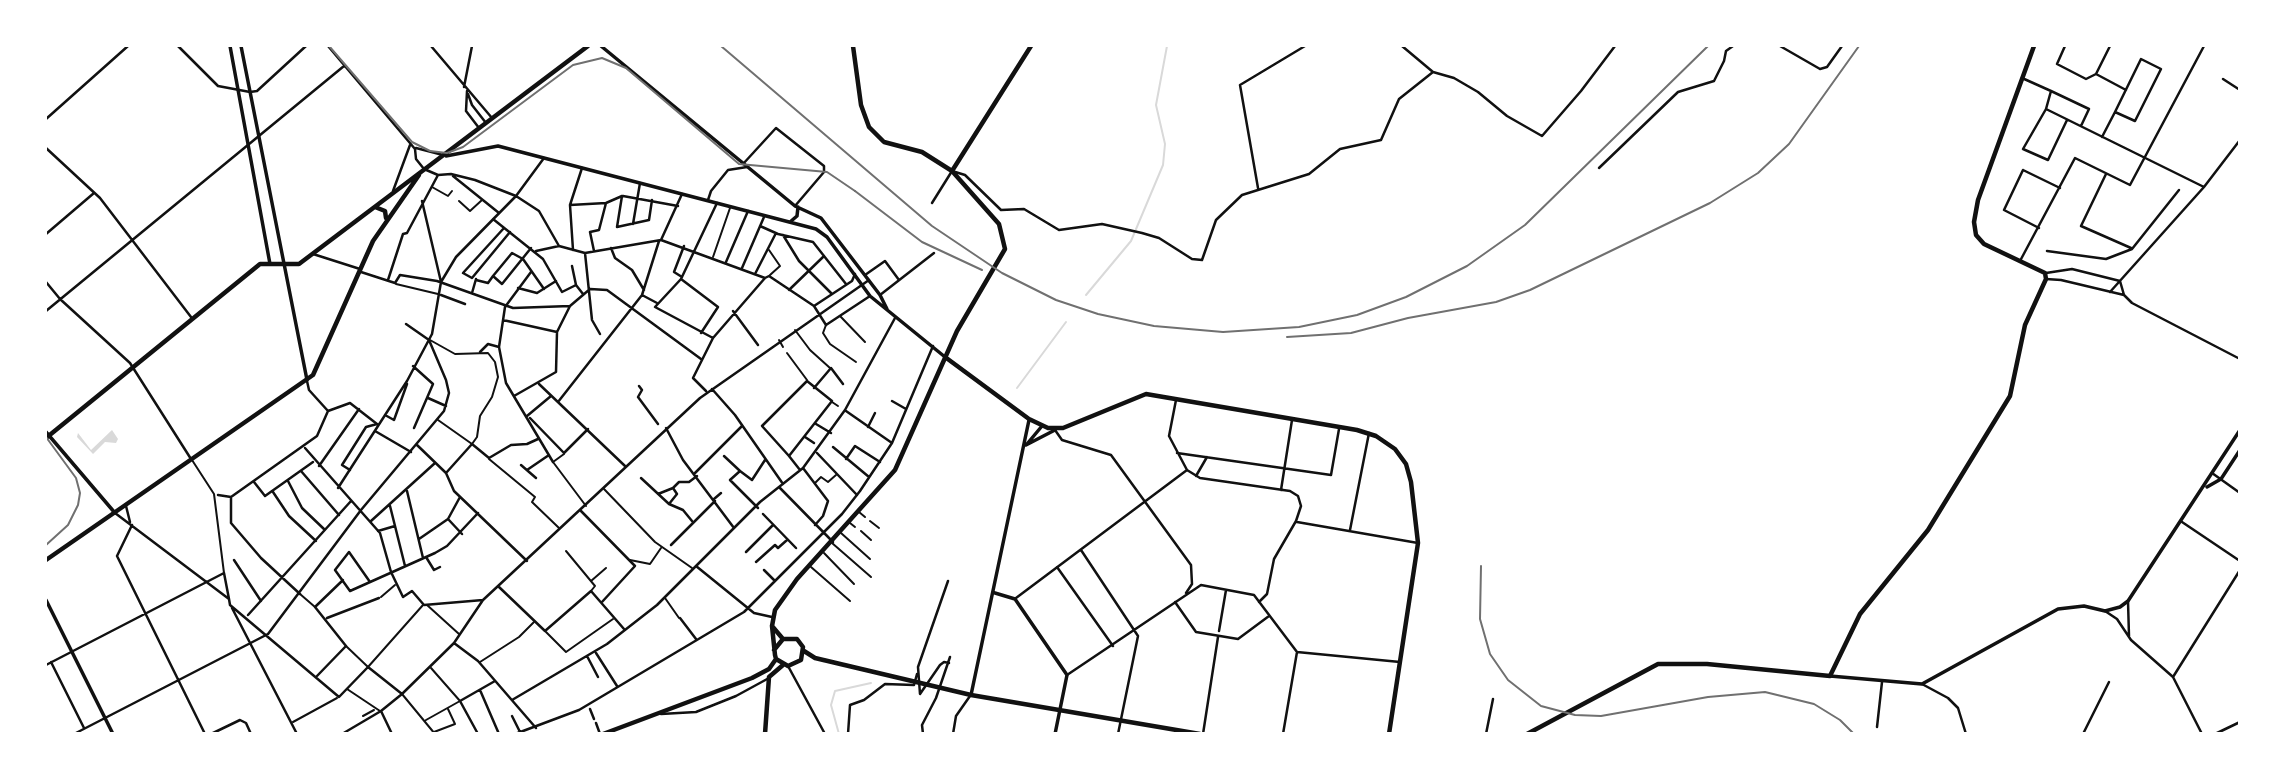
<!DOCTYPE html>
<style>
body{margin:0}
#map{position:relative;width:2285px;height:779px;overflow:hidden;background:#fff;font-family:"IBM Plex Sans",sans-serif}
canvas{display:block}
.frame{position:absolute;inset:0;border:47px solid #fff;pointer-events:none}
</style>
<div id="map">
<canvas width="2285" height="779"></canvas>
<div class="frame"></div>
</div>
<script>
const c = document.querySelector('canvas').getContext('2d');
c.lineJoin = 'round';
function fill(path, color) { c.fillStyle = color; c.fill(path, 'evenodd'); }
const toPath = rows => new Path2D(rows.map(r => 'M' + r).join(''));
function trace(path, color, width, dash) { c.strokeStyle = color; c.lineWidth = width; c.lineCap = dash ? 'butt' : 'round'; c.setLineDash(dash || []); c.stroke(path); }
fill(toPath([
 [112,430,118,439,116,443,105,442,93,454,77,437,78,433,91,450]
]), '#d9d9d9');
trace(toPath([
 [1086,295,1131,241,1163,165,1165,144,1156,105,1167,46],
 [1017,388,1066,322],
 [839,734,831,705,835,691,871,683]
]), '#d9d9d9', 2);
trace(toPath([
 [432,187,448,196,452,191],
 [459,201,470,211,482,200],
 [859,512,865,517],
 [870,521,879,528],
 [850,523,855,527],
 [861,531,871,540],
 [841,533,870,559],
 [832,543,871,577],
 [824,553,854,584],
 [811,567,850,601]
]), '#111', 2);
trace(toPath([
 [769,250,780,266,770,275],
 [713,257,730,208],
 [396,284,438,294],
 [840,316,865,342],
 [826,325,823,333,830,344,856,362],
 [795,330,810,350,830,368],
 [430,340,455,354,488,353,495,362,498,377,492,397,480,416,477,437,472,444,438,420],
 [779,340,783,347],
 [787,353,807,380],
 [832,402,838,406],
 [564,454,553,462,586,506],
 [489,459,535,497,532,502,559,528],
 [192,460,214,494,224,573],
 [815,483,821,477,828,482,836,475],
 [604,489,655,542,692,568],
 [566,551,595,586,591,591],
 [630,560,650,564,661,548],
 [591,581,606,568],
 [300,594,315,607],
 [381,597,395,585],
 [665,598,679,618],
 [427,605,459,634],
 [546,632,566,652,613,619],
 [346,646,368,667,423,605],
 [480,662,519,637,534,622],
 [347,689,380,711],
 [402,694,435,734],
 [363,716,374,710],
 [426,720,460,701,431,668],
 [293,722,337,698],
 [434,732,455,724,448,709]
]), '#111', 2);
trace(toPath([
 [178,46,218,86,250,92,257,91,306,46],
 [328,46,415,149,416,159,424,169,438,175],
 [431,46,492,118],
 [1780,46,1820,69,1827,67,1842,46],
 [2065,46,2057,64,2086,79,2096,74],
 [1433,72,1454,78,1478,92,1507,116,1542,136,1581,91,1615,46],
 [2096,74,2126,90],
 [2096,74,2110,46],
 [2022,78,2051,91,2046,109,2204,187],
 [2223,79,2240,90],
 [464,87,472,46],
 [467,91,466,111,479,128],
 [2051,91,2089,109,2081,126],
 [468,94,472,105,486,123],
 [2046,109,2023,149,2048,160,2067,120],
 [46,119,128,46],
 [2102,137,2115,112,2141,59,2161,69,2135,121,2115,112],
 [46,148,100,198,191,317],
 [416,148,443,155],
 [743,164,776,128,824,166,824,172,795,206],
 [1599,168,1678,92,1714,81,1724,61,1726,51,1733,46],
 [2106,174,2081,226,2131,248],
 [438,175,451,174,475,180,516,196,539,211,559,246],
 [453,176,499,213],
 [1258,188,1240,85,1305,46],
 [393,191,410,145],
 [623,196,678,206],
 [708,200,711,191,728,170,747,167],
 [932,203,952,171,965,175,1001,210,1024,209,1059,230,1102,224,1142,233,1159,238,1192,259,1202,260,1216,220,1242,195,1309,174,1340,149,1381,140,1399,99,1433,72,1402,46],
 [570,205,606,203,622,196,617,227,649,220,652,200],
 [493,219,543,259,562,292,576,285],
 [633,224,640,183],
 [760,226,778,234,813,242,846,284],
 [504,228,463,273,472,278,510,232],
 [2039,228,2004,210,2023,170,2060,188],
 [46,234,94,193],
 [783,235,799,261,832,294],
 [661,240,682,194],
 [611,248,615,258,632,270,644,290],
 [573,250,570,205,582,168],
 [536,251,559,246,585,253,661,240,765,278],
 [594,251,590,232,599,230,606,203],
 [2047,251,2106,259,2132,249,2179,190],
 [585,253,592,320,600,334],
 [313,254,360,269],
 [2020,261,2075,158,2130,185,2204,46],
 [726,262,748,211],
 [572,266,576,285,583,294],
 [742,268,764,217],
 [361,272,395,283,400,275,437,281,513,308,570,306,590,289,607,290,701,359],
 [531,272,505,307,499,347,506,383,553,462],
 [2046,273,2072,269,2120,281],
 [755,274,776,233],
 [865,275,885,261,899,280],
 [493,276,512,253,523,259,544,289],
 [682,277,674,272,684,246],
 [681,279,718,307,701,333],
 [2046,279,2061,280,2124,295,2132,303,2240,359],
 [388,280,403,234,407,233,438,175],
 [476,280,488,283,493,276,502,284,531,248],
 [2120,281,2124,295],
 [46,282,60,299,130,363,191,459],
 [441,282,456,257,516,196,544,158],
 [518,288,537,293,556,281],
 [789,290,823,257],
 [2110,292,2204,187,2240,140],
 [472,293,476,279],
 [441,295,465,304],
 [642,295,657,303],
 [880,295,934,253],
 [814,306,852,281,855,274],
 [46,311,344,66],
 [733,311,758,345],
 [503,320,557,332],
 [406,324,429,340],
 [713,338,655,307,681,279,717,203],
 [480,352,488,344,499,347],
 [413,366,433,384,414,428],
 [539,384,625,466],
 [639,386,642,390,638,397,658,424],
 [814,388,831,368,843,384],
 [712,389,735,415,783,484],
 [706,391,693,378,713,338,765,278,769,276,814,306,826,325,870,296],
 [514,396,556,372,557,332,570,306],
 [428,398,446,406],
 [1176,400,1169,436,1187,470,1200,478,1290,491,1298,496,1301,506,1296,521,1274,559,1267,594,1259,602],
 [892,401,906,409],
 [558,402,642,295,659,241],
 [328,411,350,403,377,424],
 [846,411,892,443],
 [385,415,394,420,407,384],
 [527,416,551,396],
 [530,418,564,453,588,429],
 [816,424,831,433],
 [868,427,875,413],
 [666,428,683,460,734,528],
 [1055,430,1062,440,1111,455,1191,565,1192,584,1186,593],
 [375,431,411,452],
 [805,437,814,443],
 [417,445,446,473,454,491,527,561],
 [833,447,869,477],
 [305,448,380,533,391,572,403,597,412,591,424,605,483,600],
 [817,453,857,495],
 [1177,453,1331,475,1339,429],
 [724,456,740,471],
 [789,456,762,426,807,381,832,401,789,456,800,470],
 [846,459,855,446,880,462],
 [521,465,536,478],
 [319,466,359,409],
 [803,468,828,501,823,516,815,525],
 [350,470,342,465,366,427,377,424],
 [527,470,549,455],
 [301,471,339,515],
 [446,473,472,444,489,458,511,445,527,444,538,439],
 [695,473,742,426],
 [2212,473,2240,493],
 [1196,476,1207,457],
 [641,478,669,504,683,510,692,521],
 [288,481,302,508,325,530],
 [254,482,265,496,313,462],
 [779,487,833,542],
 [338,488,407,381,432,334,441,282,422,201],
 [673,488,679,482,689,482,697,476],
 [1281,490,1292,420],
 [407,491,423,558],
 [273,492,289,516,316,541],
 [658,494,673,488,677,494,669,504],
 [218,495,231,497,317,436,328,411,309,390,307,381],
 [231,497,231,523,261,558,300,594],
 [714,499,721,493],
 [126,506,130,522],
 [390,506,405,566],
 [758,508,730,480,740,471,752,480,765,460],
 [581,511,635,566,602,602],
 [115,513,229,599,230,605,339,697,368,667,402,694],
 [763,514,796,548],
 [448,519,462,534],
 [371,521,435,463],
 [1297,522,1418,543],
 [2182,522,2240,561],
 [132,525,117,556,205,734],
 [1350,530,1369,433],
 [378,531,395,526],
 [419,539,448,519,460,497],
 [671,545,715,501],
 [1081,550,1138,636,1118,734],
 [746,552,773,525],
 [426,557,434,570,440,567],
 [234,560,261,601],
 [756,562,775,545,778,548,787,540],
 [696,566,754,613,772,617],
 [1057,567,1113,646],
 [764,570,774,580],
 [948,581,918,667,920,694,940,665,944,662,949,663],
 [370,582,349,552,335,570,350,591,435,553,447,546,478,513],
 [499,587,545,631,591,591,624,629],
 [1016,598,1187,470],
 [2128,601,2129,636],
 [1175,602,1196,632,1238,639,1269,616],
 [232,608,297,734],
 [2105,611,2117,619,2131,640,2173,677,2202,734],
 [248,615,351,501],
 [327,618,379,598],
 [680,618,696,639],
 [1219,631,1226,590],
 [454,643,478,661,536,728],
 [596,653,617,686],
 [587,656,598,677],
 [51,662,84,728],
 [46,665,224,573,229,599],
 [788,666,825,734],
 [1067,675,1201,585,1254,595,1297,652,1400,662],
 [317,676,346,646,315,607,343,580],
 [2173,677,2240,570],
 [1922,684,1948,698,1958,708,1966,734],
 [480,690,499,734],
 [512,700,607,644,657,605,760,502,803,468,845,410,895,318],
 [590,709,594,719],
 [381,711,392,734],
 [661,714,696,712,736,696,769,678],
 [512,716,520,732],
 [596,723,600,734],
 [1877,727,1882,682],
 [46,733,46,734],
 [74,734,268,634,361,510,444,411,449,393,446,380,429,340],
 [211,734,240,720,246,723,251,734],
 [342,734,381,711,402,694,454,643,483,600,700,398,869,280],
 [478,734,460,701,495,681],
 [515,734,579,710,744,612,842,514,860,491,892,443,933,346],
 [848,734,850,705,864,700,885,684,914,685,917,674],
 [923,734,922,725,936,698,950,657],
 [953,734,956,716,970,696],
 [1203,734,1218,637],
 [1283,734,1297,652],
 [1486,734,1493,699],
 [2083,734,2109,682],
 [2215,734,2240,722]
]), '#111', 2.5);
trace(toPath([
 [230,46,270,264],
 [241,46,307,380],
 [601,46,795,206,821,218,880,295,887,309],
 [446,156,498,146,816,229,827,237,870,296,945,357],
 [790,222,797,216,798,207],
 [46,432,115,513],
 [1027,444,1042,426],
 [1026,445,1055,430],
 [2207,487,2221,479,2240,450],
 [995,593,1015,599,1067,675,1055,734],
 [46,600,113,734],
 [1830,676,1922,684,2058,609,2084,606,2105,611,2120,607,2128,601,2240,430],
 [971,695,1029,420]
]), '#111', 3.5);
trace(toPath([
 [952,171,1031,46],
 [375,207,385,211,386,218],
 [945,357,1029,419,1048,428,1063,428,1146,394,1357,430,1376,436,1395,449,1406,464,1411,482,1418,543,1389,734],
 [46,438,260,264,299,264,588,46],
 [46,560,313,375,373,241,419,175],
 [772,626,783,639],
 [774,650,783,639,797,639,803,647,801,660,788,666,776,659,775,655,772,626,775,610,797,579,895,470,957,331,1005,249,999,224,952,171,922,152,884,142,869,127,861,105,853,46],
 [804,651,815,658,971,695,1200,734],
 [603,734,752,678,769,669,776,659],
 [765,734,769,677,783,665],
 [1527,734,1658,664,1707,664,1830,676,1860,614,1928,530,2010,396,2025,325,2046,279,2045,273,1984,244,1976,235,1974,222,1978,200,2034,46]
]), '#111', 4.5);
trace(toPath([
 [329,46,412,142,430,151,447,153,463,147,573,65,602,58,626,68,739,164,827,172,855,191],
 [46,437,76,478,80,493,78,505,68,525,46,545]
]), '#707070', 2);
trace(toPath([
 [721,46,932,226,1002,273,1056,300,1098,314,1154,326,1223,332,1299,327,1357,315,1406,297,1467,266,1525,225,1708,46],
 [855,191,922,242,982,270],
 [1287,337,1351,333,1408,318,1496,302,1530,290,1710,203,1758,173,1789,144,1859,46],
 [1481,566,1480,619,1490,654,1508,680,1541,706,1575,715,1601,716,1708,697,1765,692,1814,704,1840,720,1854,734]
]), '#707070', 2);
</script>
